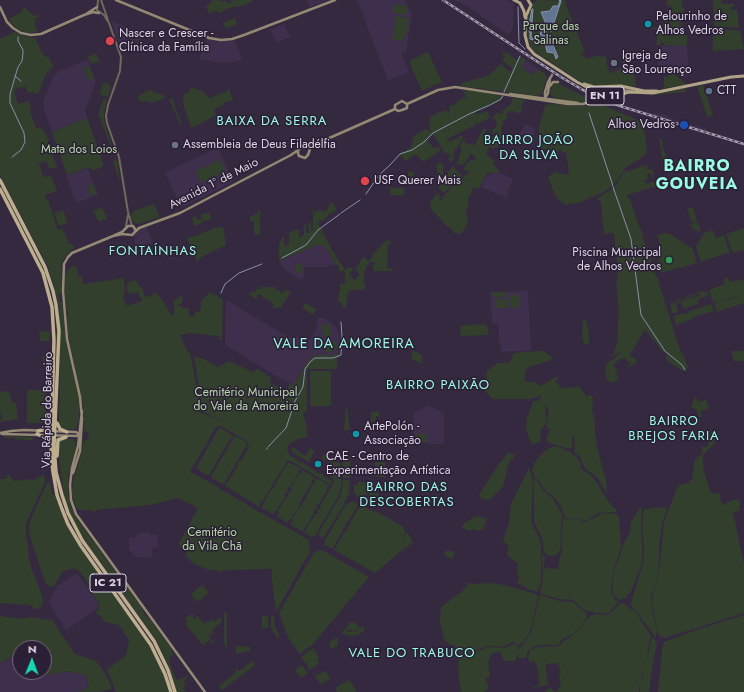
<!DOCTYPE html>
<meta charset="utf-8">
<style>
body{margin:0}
#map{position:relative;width:744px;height:692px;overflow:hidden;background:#352940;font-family:Jost,sans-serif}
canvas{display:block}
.north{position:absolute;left:12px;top:640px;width:40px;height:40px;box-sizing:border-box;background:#2b1f36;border:1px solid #72687c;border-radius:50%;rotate:1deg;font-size:11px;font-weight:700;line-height:16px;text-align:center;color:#dcd5e4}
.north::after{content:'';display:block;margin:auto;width:14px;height:18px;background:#16d5b3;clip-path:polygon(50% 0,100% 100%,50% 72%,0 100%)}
</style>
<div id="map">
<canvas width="744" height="692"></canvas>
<div class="north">N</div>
</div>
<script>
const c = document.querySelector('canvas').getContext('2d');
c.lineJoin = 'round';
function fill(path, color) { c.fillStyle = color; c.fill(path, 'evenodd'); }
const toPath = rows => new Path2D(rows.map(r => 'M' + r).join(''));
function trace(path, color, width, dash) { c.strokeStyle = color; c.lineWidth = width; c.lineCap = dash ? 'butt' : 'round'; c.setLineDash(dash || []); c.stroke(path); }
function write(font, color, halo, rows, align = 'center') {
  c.font = font + ' Jost,sans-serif'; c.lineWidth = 3; c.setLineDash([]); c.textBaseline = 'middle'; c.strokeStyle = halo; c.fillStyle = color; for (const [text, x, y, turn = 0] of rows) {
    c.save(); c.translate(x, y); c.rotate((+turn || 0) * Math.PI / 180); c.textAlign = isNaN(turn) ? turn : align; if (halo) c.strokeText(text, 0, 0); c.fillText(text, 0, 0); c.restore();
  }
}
fill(toPath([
 [307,0,328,0,309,7],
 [357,0,405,0,412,15,406,51,401,53,409,72,388,80],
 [454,0,507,0,514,3,513,27,509,35,463,4],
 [111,21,142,34,135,51,119,44],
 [284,24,290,37,276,43,270,30],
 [207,39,221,41,235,40,242,60,234,62,220,63,199,59],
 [661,45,687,46,689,74,686,77,682,77,667,67,658,65,658,49,661,48],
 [88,60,96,82,85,111,87,118,52,132,44,110,44,100,53,77,58,71],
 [526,60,538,69,534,73,529,73,520,67],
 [654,113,666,115,668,115,667,117,707,129,705,134,668,123,665,124,660,123,660,121,652,118],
 [525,124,535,128,533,136,533,145,524,145,519,139,518,136],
 [218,148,233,182,181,208,165,172],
 [88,168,98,195,76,203,66,176],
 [498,172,513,179,508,190,507,198,481,187,485,177],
 [147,227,153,244,135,247,135,235,139,229],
 [322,245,325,247,332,257,335,265,329,265,329,267,304,267,304,277,301,280,283,268,280,261,315,246],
 [528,291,531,351,501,352,501,345,499,343,498,323,492,323,490,292],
 [228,301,288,337,300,337,301,336,310,340,316,330,318,317,328,320,335,326,339,333,340,338,339,352,334,355,314,355,306,364,294,385,282,378,281,379,225,345,226,303],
 [428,405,444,414,444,442,442,444,413,443,414,413],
 [149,532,151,535,157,535,159,547,152,548,153,557,137,558,129,550,129,538,136,537,139,533],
 [77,573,98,603,98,608,66,630,51,606,49,601,57,586],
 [20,652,20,672,44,672,44,663,51,673,70,671,85,675,89,687,78,692,0,692,0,664]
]), '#3e2f4c');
fill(toPath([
 [213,0,218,0,221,2,225,0,229,4,232,0,236,1,237,0,251,0,252,2,238,7,235,6,219,13,216,10,209,14,206,7],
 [538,0,566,1,565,3,585,52,581,53,582,55,588,59,599,55,600,57,606,56,607,65,610,74,624,67,633,66,636,86,617,85,597,86,586,84,575,78,534,51,528,42,526,35,527,21,529,11,534,2],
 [668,0,682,0,682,7,684,7,685,17,671,13,672,7,667,6,666,2],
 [713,0,721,0,722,4,734,4,734,7,730,7,730,10,737,10,739,28,714,26],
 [394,4,407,6,406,15,393,13],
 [26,7,28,11,34,16,37,14,39,17,35,19,35,25,38,32,29,33,21,31,14,26,9,19,23,11,22,9],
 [665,14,681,19,682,26,684,26,685,35,687,36,687,46,665,45,663,42,661,42,661,45,654,45,657,43,657,29,651,29,651,28,659,27,661,24,664,24],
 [396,16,409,18,406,37,404,37,403,41,392,40],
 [235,18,237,24,226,28,223,23],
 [712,28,740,31,744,49,713,51],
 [15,32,23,36,35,38,43,55,47,57,49,57,53,66,46,74,38,94,34,93,33,92,28,93,25,86,14,90,18,104,29,101,31,108,29,110,36,127,37,129,41,128,41,129,43,129,49,141,48,141,50,149,52,149,54,154,52,154,57,167,49,169,46,161,39,164,44,178,51,175,57,191,45,195,46,200,48,200,58,230,62,228,69,244,72,243,74,248,67,254,62,262,61,268,62,290,62,292,59,295,60,302,62,303,66,342,79,398,79,419,77,427,76,429,64,429,60,427,59,423,60,328,59,306,54,286,47,265,0,175,0,39],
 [631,50,632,62,623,64,621,55,627,54,629,61,631,59,628,52,628,51],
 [428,52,442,82,422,91,409,61],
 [503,52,506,54,507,53,517,60,520,56,526,60,521,67,529,73,533,74,538,69,546,75,547,78,542,94,537,96,506,92,461,86,461,83,488,76,501,64,510,72,513,69,502,60,505,57,502,53],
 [96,53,100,62,98,63,97,62,92,64,87,57],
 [89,66,94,78,88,80,83,68],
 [671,72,687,84,656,90,664,88,664,76,668,77],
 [104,82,111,85,108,97,99,94],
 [554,83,557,83,592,100,579,103,554,98,550,93,552,85],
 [703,85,713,115,707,117,697,86],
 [191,87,204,92,205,94,207,95,207,97,210,98,227,91,227,90,229,89,233,100,223,103,224,105,214,109,216,115,194,127,191,126,184,107,183,99,184,94,187,93,189,93],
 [686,88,686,92,654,95,656,94],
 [149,90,165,96,163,99,151,103,148,101,140,102,138,96],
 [468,90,493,94,503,97,500,101,476,112,477,115,487,111,490,117,488,119,480,122,480,124,477,122,475,126,471,127,447,139,450,142,462,135,463,137,457,149,454,149,453,161,450,162,448,157,450,158,451,155,444,152,433,134,429,139,428,142,434,148,439,147,440,151,438,152,424,162,416,155,412,156,407,161,402,158,403,155,400,157,398,155,402,152,411,148,413,138,417,134,426,129,430,132,429,120,430,121,429,118,439,112,440,113,445,110,447,111,450,114,449,106,457,104,457,101,465,97,467,99,463,91,467,91],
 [104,98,107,99,104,111,104,121,119,166,116,167,118,167,120,183,113,162,116,160,115,156,98,114],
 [172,98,182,125,181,126,169,99],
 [512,98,525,100,522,104,520,104,522,105,521,114,513,111,510,111,506,114,508,117,503,121,501,132,504,133,499,141,498,147,495,147,494,149,489,147,486,154,495,162,492,164,500,171,492,174,487,173,479,188,474,188,468,183,473,188,473,190,468,199,469,202,466,213,468,220,467,225,461,234,454,233,451,228,445,225,444,223,430,208,431,206,430,202,437,193,441,196,439,199,443,201,442,198,452,187,452,185,444,193,438,188,452,167,454,167,458,172,460,173,463,179,467,182,463,177,470,171,469,170,467,172,463,169,470,160,474,161,476,157,470,153,469,158,465,163,462,165,456,164,458,161,461,150,463,150,459,148,460,147,463,140,468,145,470,143,472,145,475,145,480,134,484,128,487,130,484,135,486,136,487,135,497,138,497,134,492,134,493,129,497,126,496,120,492,118,497,113,502,114,503,110,511,104],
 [596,102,644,123,647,151,644,156,625,168,618,179,610,188,600,194,591,197,582,202,566,205,560,201,555,195,548,177,555,172,566,175,569,173,566,152,562,153,561,149,559,150,559,152,539,148,538,144,539,127,544,108,546,105,550,104,582,106],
 [87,118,104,166,93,171,89,167,67,175,52,132],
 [659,138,662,139,663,147,669,164,664,165,661,152,663,148,661,151],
 [220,160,226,172,201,183,195,171],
 [437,163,443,163,443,175,437,175],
 [651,164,647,167,648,170,652,169,654,177,652,178,651,173,647,174,648,179,644,180,646,184,655,181,656,186,627,195,629,199,630,199,640,229,642,231,643,238,651,258,651,264,656,276,658,278,659,284,681,353,683,354,688,367,686,370,683,371,669,362,666,358,667,355,660,349,658,345,645,330,630,354,631,357,635,358,637,362,636,363,628,368,628,366,631,364,628,361,623,358,619,360,614,364,614,366,615,369,618,370,616,375,619,379,611,383,607,380,605,369,607,363,614,359,621,352,609,357,614,353,614,351,617,344,619,307,617,303,618,299,616,284,618,279,617,276,618,272,614,233,604,234,601,203,600,201,596,199,611,190,618,182,624,171,625,171,625,172],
 [408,171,414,172,414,184,408,184],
 [0,182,43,265,53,296,57,325,55,388,56,325,53,299,48,283,38,258,0,185],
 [93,184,97,194,91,196,87,186],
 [390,188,404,188,404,195,390,195],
 [330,203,333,203,337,210,329,214,327,217,318,223,332,250,345,270,350,267,353,269,349,275,355,280,360,274,355,270,363,257,369,261,374,253,388,239,392,244,388,244,387,268,393,269,393,271,373,271,373,266,375,262,369,262,369,265,366,265,366,270,364,270,364,284,366,284,365,289,363,288,363,290,350,290,348,294,346,308,342,306,341,302,337,301,340,290,340,284,345,284,345,271,339,271,339,265,335,265,332,257,325,247,322,245,315,246,279,261,279,244,282,238,284,237,284,246,289,244,289,233,297,229,298,230,299,230,299,237,302,237,302,235,304,235,304,225,306,224,306,233,309,233,308,223,311,222,311,230,313,230,313,217,314,215,311,209,314,207,312,209,314,213,318,210,326,212],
 [154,204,160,217,138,224,133,222,131,214,133,213,133,211],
 [102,207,107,219,99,222,93,211],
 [693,207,697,221,692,222,687,209],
 [63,210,68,223,59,226,54,213],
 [258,211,261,212,259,225,260,225,260,235,254,234,254,221,250,221,250,216,254,216,254,214,258,214],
 [210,213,211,220,202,221,202,223,194,226,192,217,196,216,197,220,202,219,201,214],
 [697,222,700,227,700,232,699,232,692,228,691,224],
 [223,227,226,245,205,255,197,261,187,238,199,235,199,234,213,229,213,228],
 [744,228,744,250,733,253,726,234],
 [713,230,716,238,724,235,730,253,727,254,726,253,701,262,696,247,704,233],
 [665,233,670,234,692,248,697,263,680,268,680,267,660,273,656,262,660,260,657,250,661,248,657,235],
 [296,264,302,264,302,273,295,273],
 [72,266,75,266,77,267,78,276,82,277,83,284,124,278,125,292,123,297,127,306,142,301,138,292,130,294,127,291,127,283,136,280,138,285,139,285,141,288,142,288,146,298,156,293,160,297,172,316,174,313,174,301,181,296,182,296,182,302,181,304,178,304,178,306,182,306,182,308,189,308,189,316,195,316,195,312,198,312,201,309,201,301,210,292,221,298,223,301,222,340,219,339,219,336,192,333,180,335,187,351,191,355,190,356,192,363,199,399,199,412,230,424,203,412,194,356,206,360,218,367,229,361,253,372,258,369,271,378,270,383,286,392,290,383,294,385,306,364,314,355,334,355,338,353,340,356,337,358,337,369,307,369,307,411,303,413,307,428,307,438,300,438,289,444,287,449,290,456,295,458,300,463,302,462,304,463,304,464,320,474,321,473,323,474,323,476,331,480,332,479,331,484,329,484,291,461,287,461,262,502,260,501,260,505,258,506,225,486,238,466,237,465,239,461,241,461,249,447,247,441,221,426,216,427,207,442,208,443,206,447,205,446,193,466,194,467,192,467,190,471,191,473,195,474,220,488,222,491,224,491,256,510,258,512,260,512,309,540,310,553,306,558,276,612,272,580,272,568,271,569,228,570,228,571,222,570,222,572,206,569,191,562,185,553,187,552,183,547,181,548,179,543,198,508,178,498,150,505,96,510,96,512,89,510,80,510,76,508,72,494,73,481,81,456,83,443,85,440,88,439,89,433,86,432,84,428,83,405,68,335,67,317,68,314,65,300,64,280,66,272],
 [727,277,729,282,742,279,744,283,744,303,717,312,714,303,729,300,740,295,719,302,713,302,709,290,725,284,724,279],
 [261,287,275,287,275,290,280,290,280,293,284,293,285,289,291,292,281,307,272,308,274,304,259,294,256,299,247,294,251,294,251,292,256,292,256,289,261,289],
 [703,291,704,293,707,291,709,295,698,299,699,304,689,307,686,310,685,309,688,306,683,309,681,302,676,304,678,311,677,313,672,313,670,305,696,296,698,297,701,295,698,294,669,304,679,299,682,299,685,297],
 [492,292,507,292,507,297,493,298],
 [510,295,519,295,519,307,518,308,510,308],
 [507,299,508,300,508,308,495,308,495,300],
 [305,303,316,309,313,315,302,308],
 [710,304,712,305,714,311,693,317,694,318,676,325,674,317,674,316,686,313,688,316,687,312],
 [583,320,586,320,589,333,589,345,588,344,584,344,582,334],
 [329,323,332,336,325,338,321,326],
 [480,324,481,325,486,324,489,332,487,335,461,336,460,326],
 [39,331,50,332,49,341,40,341],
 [336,341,338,349,326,353,324,345],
 [412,350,422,355,422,363,412,360],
 [539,351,544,351,553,358,549,361,528,367,525,373,525,382,535,382,541,386,557,376,558,380,556,380,555,382,556,383,558,382,560,388,570,388,579,386,587,397,589,395,592,396,593,399,592,410,595,421,595,432,598,451,606,480,607,494,598,478,584,467,580,457,574,452,575,439,573,434,572,447,570,449,550,443,546,440,546,438,550,430,548,429,546,425,548,422,546,418,549,413,548,408,545,405,546,424,540,430,541,438,540,441,535,444,533,444,530,441,526,429,527,418,533,401,539,401,541,395,535,398,531,399,494,399,491,398,485,391,487,371,495,365,498,363,509,363,514,353],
 [731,351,744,351,744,361,734,361],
 [49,353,49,368,45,370,42,357],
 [310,371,331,371,331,406,310,406],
 [27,390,46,390,46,423,27,423],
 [9,391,12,403,16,402,18,419,0,422,0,420,2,419,0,410,0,392],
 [695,397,697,398,698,404,698,402,706,400,709,408,705,410,700,411,702,416,699,418,697,411,695,409,692,408,692,405],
 [346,408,347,408,350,430,344,430],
 [371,412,379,412,379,417,376,416,375,421,371,422],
 [219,428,221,428,233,436,227,444,209,475,208,476,196,468],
 [707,430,711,431,714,436,718,435,719,436,715,439,713,445,703,455,703,468,710,491,714,494,719,493,721,496,720,499,722,503,724,505,732,500,739,500,740,505,739,511,733,512,744,564,744,613,665,638,659,636,654,616,652,600,660,565,664,522,677,488,680,485,689,483,692,479,695,459,703,453,701,446,707,447,709,444,709,438,706,436],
 [416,434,427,434,427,442,416,442],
 [4,436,32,437,33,440,23,440,22,439,16,440,15,438,5,438,5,441],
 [235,436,246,442,247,445,224,484,222,484,211,478,211,476],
 [65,439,73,439,76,443,75,451,68,476,68,493,71,507,77,519,142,608,145,615,149,618,170,647,174,655,170,656,169,661,176,680,190,675,183,681,186,685,183,688,186,692,177,692,168,664,156,640,82,536,73,520,65,500,60,467,58,453,59,442],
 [556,446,570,452,576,457,580,462,581,469,591,475,595,480,610,504,616,509,617,512,598,513,587,520,584,520,565,518,564,516,562,508,556,499,544,489,539,481,534,476,532,470,534,464,537,459,547,449],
 [295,447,296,450,306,456,310,448,315,450,309,461,308,462,292,452,291,449],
 [508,453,515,454,514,458,511,459,508,465,503,487,489,500,482,499,479,495,496,468],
 [323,455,328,456,334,460,334,462,339,462,341,464,341,487,338,497,323,522,315,536,312,537,305,533,305,531,315,515,317,514,318,512,317,511,319,509,320,509,321,507,320,506,334,482,333,478,327,474,333,464,321,458],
 [343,456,350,456,350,478,343,478],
 [288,462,300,468,300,470,298,470,298,474,295,479,290,488,288,487,287,490,288,490,284,495,284,498,276,511,275,510,274,513,275,514,273,514,262,508,262,506,263,506,264,502,272,488,273,489,275,487,274,486,277,482,285,466,288,464],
 [375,462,385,462,385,477,375,477],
 [529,468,532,476,533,485,531,521,539,538,541,544,541,581,537,592,527,589,517,583,519,577,517,571,518,564,507,555,509,546,503,541,509,522,511,504],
 [302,470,314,477,315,479,312,480,312,483,304,496,303,496,302,498,303,499,299,503,300,505,291,519,290,519,288,521,289,522,287,523,277,516,276,515,278,515,279,512,278,511,286,497,288,497,288,494,292,490,291,488,299,474,302,473,301,472],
 [42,474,45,478,45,482,26,523,26,533,30,565,42,595,43,601,42,606,37,609,33,609,31,605,0,603,0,479,6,479,7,475,11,476,10,478,13,479,14,481,30,479,33,480,37,479,37,477,41,477],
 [534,477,543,490,553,499,561,512,562,517,561,525,561,546,559,552,555,556,549,556,544,552,542,538,534,521],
 [319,479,329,486,329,487,328,487,326,490,327,490,319,504,316,506,317,507,316,510,314,510,313,512,314,513,306,527,303,529,304,531,301,531,291,525,291,523,293,521,292,520,300,506,302,506,304,500,307,498,306,497,315,481,316,479],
 [343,480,350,480,349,493,342,508,323,538,318,534,341,495],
 [48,481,51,485,52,494,54,494,54,488,60,507,86,557,108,585,151,648,161,668,169,692,116,692,107,669,126,656,129,640,119,625,105,622,99,614,98,615,95,613,99,609,99,603,92,593,93,590,80,572,76,569,69,569,62,572,54,586,50,587,46,584,30,537,29,528,30,521],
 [358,482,365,482,371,488,370,493,378,493,380,498,383,499,372,504,365,501,370,499,370,497,368,497,370,493,363,495,361,499,359,498,355,494,354,490,354,485,358,485],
 [352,501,357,503,358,505,348,522,345,524,346,525,345,527,343,528,343,530,333,548,331,548,325,545,325,540,331,531,333,527,345,506],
 [361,505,370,510,377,512,402,526,405,530,404,545,401,551,375,573,334,550,337,547,336,546,345,531,346,532,347,530,348,526,349,526,351,524,350,523,358,509,360,508,359,506],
 [665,507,667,509,662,523,659,546,659,565,655,586,651,597,653,616,657,630,656,638,639,615,632,608,631,602,643,564,644,545,642,529,644,509],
 [641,508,642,509,641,530,642,543,642,564,631,591,626,598,620,600,615,597,613,594,613,574,625,541,630,532,631,522,639,509],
 [604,513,617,514,619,518,621,547,613,572,611,592,614,599,619,602,610,612,603,614,584,610,573,600,560,599,541,594,540,593,543,577,542,553,545,557,544,568,558,569,560,556,562,552,562,530,563,519,581,520,584,522],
 [477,516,487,519,483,529,478,531,473,529,470,531,462,528,464,523],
 [406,532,411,538,412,543,402,551,404,545],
 [322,550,369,577,313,644,300,654,289,639,279,613,313,554,317,551],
 [446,550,455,552,452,559,445,556,445,552],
 [469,583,476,584,487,583,500,584,537,594,538,597,532,625,529,633,522,643,519,645,512,642,503,647,489,646,461,655,460,654,454,646,448,643,444,640,440,623,441,607,462,591],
 [202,585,209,593,197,602,191,594],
 [541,595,559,601,574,602,579,608,586,613,587,617,581,626,571,635,562,639,558,645,539,645,533,647,527,652,526,658,519,658,517,655,518,651,532,630,539,597],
 [622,602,637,614,651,636,649,643,647,660,652,637,657,642,652,668,649,692,640,692,640,682,643,677,644,670,640,682,639,692,546,692,547,689,551,688,555,692,559,690,558,688,561,686,559,675,561,672,558,663,546,664,546,667,544,667,546,668,548,685,531,688,540,684,536,663,532,661,530,662,528,659,530,650,539,647,559,646,563,642,570,637,582,626,589,617,595,614,606,615,610,614],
 [192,613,194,616,192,617,194,618,187,623,198,616,203,623,212,620,214,622,221,617,221,623,213,629,213,634,209,635,210,639,214,642,212,644,209,640,203,645,186,625,187,623,185,623,187,621,186,617,189,616,190,617,190,616],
 [224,613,227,613,227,651,224,643],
 [271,615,274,616,275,627,280,636,277,638,271,628],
 [744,615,744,692,658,692,662,650,664,642,696,630],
 [0,616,22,619,30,617,41,619,52,620,75,654,91,659,97,662,104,672,111,685,111,689,100,692,78,692,89,687,86,677,79,673,72,673,70,671,45,675,32,679,30,675,36,672,44,672,44,667,46,666,44,661,44,648,20,648,20,652,0,663],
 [262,616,268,616,268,628,262,628],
 [350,622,354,622,360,628,353,631,345,629],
 [364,625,364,631,358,635,349,636,342,633,344,629,349,632,356,631],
 [337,637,338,641,337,646,333,648,328,649,330,646,330,642],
 [515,644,519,647,515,661,516,662,524,662,504,661,500,652,491,654,488,662,490,677,485,678,489,688,484,692,461,692,459,678,458,657,490,647,504,648],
 [236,646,250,647,250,651,236,654],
 [313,648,319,658,317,660,319,663,310,670,301,657],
 [252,661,255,665,222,690,219,686,232,676,233,674,236,672,236,667,239,671],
 [302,665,308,673,301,678,295,670],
 [312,670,316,675,326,671,330,679,320,684],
 [349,680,357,692,337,692,335,688]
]), '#323f2d');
const water = toPath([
 [559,0,561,0,561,1,551,32,547,25,544,26,547,33,543,34,547,35,547,37,543,38,544,39,547,38,548,39,547,42,549,43,551,40,558,57,556,59,554,53,547,52,545,42,540,43,539,40,533,40,530,39,530,33,529,31,530,27,529,24,532,9,533,9,531,36,533,39,540,36,542,26,546,24,541,12,550,11,553,6,558,6,560,1,559,0]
]);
fill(water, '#617491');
trace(water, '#8691aa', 1);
trace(toPath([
 [518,7,519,43,525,49],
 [15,76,21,81],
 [504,92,520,56],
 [589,113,613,186],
 [12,157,21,150,25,142,24,133,10,103,10,94,18,67,22,61,23,53,23,50,18,41,18,37],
 [613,187,631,239,641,315,665,351,682,365,685,370],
 [366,194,379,175,391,164,400,154,412,150,424,142,433,133,469,114,490,105,501,99,503,96],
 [341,213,360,200],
 [282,258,306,245,318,230,340,214],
 [221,293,225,284,239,273,262,264],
 [268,447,286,428,295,401,303,387,305,369,310,362,315,358,333,358,341,355,342,337,341,322],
 [267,449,267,448]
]), '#8691aa', 1);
trace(toPath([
 [98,0,97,10,104,15,109,23,121,57,120,71,108,105,106,116,107,123,119,157,128,212,132,226],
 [101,0,108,20],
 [126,226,128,215]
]), '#70695c', 2);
trace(toPath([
 [116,0,209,38,221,40,232,39,244,35,335,0],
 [0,7,7,22,13,28,21,33,31,35,41,34,84,15,93,12,99,13],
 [86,14,97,7],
 [550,86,553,82,558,82],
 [619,90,632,91],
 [605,93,616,88,624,88],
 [510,94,578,103],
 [545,98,545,92,548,82,552,75],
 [545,98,548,93,550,78],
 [395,109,395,105,402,101,407,104,438,90,455,87,568,104,583,104,592,101],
 [298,150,298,153,299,156,305,158,308,155,311,146],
 [113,236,122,234,132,235,139,228,180,213,291,155,301,148,309,147,395,109,398,111,402,110,407,108,407,104],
 [82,411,78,446,72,468,70,485,71,500,76,514,205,692],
 [0,433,11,431,24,430,76,432,80,435],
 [2,434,79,436],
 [73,473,80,451,82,419,80,397,67,339,63,291,64,264,68,257,72,253,113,236,122,232,128,226,133,226,135,229,135,232]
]), '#948a74', 2.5);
trace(toPath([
 [514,0,520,3,524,11,525,17],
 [528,0,531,5,526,16,525,35,528,47,534,54,577,82,596,92,607,96,612,97,629,92,653,93,731,77,744,76],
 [584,84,594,87,621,86,644,91,657,91]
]), '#b0a386', 3);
trace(toPath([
 [0,180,45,267,53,291,56,305,59,331,54,447,56,472,62,495,68,513,82,540,154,641,168,670,175,692],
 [0,189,43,273,52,307,54,340,51,455,53,472,57,495,62,509,68,524,81,546,151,645,165,674,171,692],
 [57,423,60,429,67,432],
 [38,431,47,429,50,421],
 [37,434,46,438,50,445],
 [57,456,58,440,66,437]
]), '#bcae8e', 3.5);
const rail = toPath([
 [443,0,561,77,583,90,620,106,744,144]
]);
trace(rail, '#a89fb1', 2.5);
trace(rail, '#2b1f36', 1, [3]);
trace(toPath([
 [592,101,605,93]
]), '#948a74', 2.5);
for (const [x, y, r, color] of [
 [648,24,4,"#0f9aa8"],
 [110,41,5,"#e0444e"],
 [614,63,4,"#6b7280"],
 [709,91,4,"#5c6f8a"],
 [684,125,5,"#1a4fb4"],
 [175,145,4,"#6b7280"],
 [365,181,5,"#e0444e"],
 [669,260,4,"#2e9e5b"],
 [356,434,4,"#0f9aa8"],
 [318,464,4,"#0f9aa8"]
]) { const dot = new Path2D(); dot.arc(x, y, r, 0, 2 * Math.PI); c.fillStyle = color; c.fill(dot); trace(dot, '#2b1f36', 1.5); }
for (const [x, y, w] of [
 [605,96,38],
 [108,583,36]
]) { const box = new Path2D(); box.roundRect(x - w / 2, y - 9, w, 18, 3); c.fillStyle = '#2b1f36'; c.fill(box); trace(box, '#dcd5e4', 1); }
write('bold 11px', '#dcd5e4', null, [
 ["EN 11",605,96],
 ["IC 21",108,583]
]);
write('12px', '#dcd5e4', '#2b1f36', [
 ["Pelourinho de",656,17],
 ["Alhos Vedros",656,31],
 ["Nascer e Crescer -",119,34],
 ["Clínica da Família",119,48],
 ["Igreja de",622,56],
 ["São Lourenço",622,70],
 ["CTT",717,91],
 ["Alhos Vedros",675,125,"right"],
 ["Assembleia de Deus Filadélfia",183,145],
 ["USF Querer Mais",374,181],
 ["Piscina Municipal",661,253,"right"],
 ["de Alhos Vedros",661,267,"right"],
 ["ArtePolón -",364,427],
 ["Associação",364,441],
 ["CAE - Centro de",326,457],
 ["Experimentação Artística",326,471]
], 'left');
write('12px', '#b4d9a6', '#2b1f36', [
 ["Parque das",551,27],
 ["Salinas",551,41],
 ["Mata dos Loios",79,150],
 ["Cemitério Municipal",246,393],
 ["do Vale da Amoreira",246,407],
 ["Cemitério",212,533],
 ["da Vila Chã",212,547]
]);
write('12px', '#dcd5e4', '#2b1f36', [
 ["Avenida 1º de Maio",214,184,-27],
 ["Via Rápida do Barreiro",48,410,-89]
]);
c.letterSpacing = '1px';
write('13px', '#99fbe1', '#2b1f36', [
 ["BAIXA DA SERRA",272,122],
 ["BAIRRO JOÃO",529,141],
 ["DA SILVA",529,156],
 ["FONTAÍNHAS",153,252],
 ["BAIRRO PAIXÃO",438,386],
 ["BAIRRO",674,422],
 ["BREJOS FARIA",674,437],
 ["BAIRRO DAS",407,488],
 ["DESCOBERTAS",407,503],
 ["VALE DO TRABUCO",412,654]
]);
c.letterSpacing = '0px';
c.letterSpacing = '1px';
write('14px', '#99fbe1', '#2b1f36', [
 ["VALE DA AMOREIRA",344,345]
]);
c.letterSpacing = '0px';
c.letterSpacing = '1px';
write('bold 16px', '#99fbe1', '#2b1f36', [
 ["BAIRRO",697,167],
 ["GOUVEIA",697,185]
]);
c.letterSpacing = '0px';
</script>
